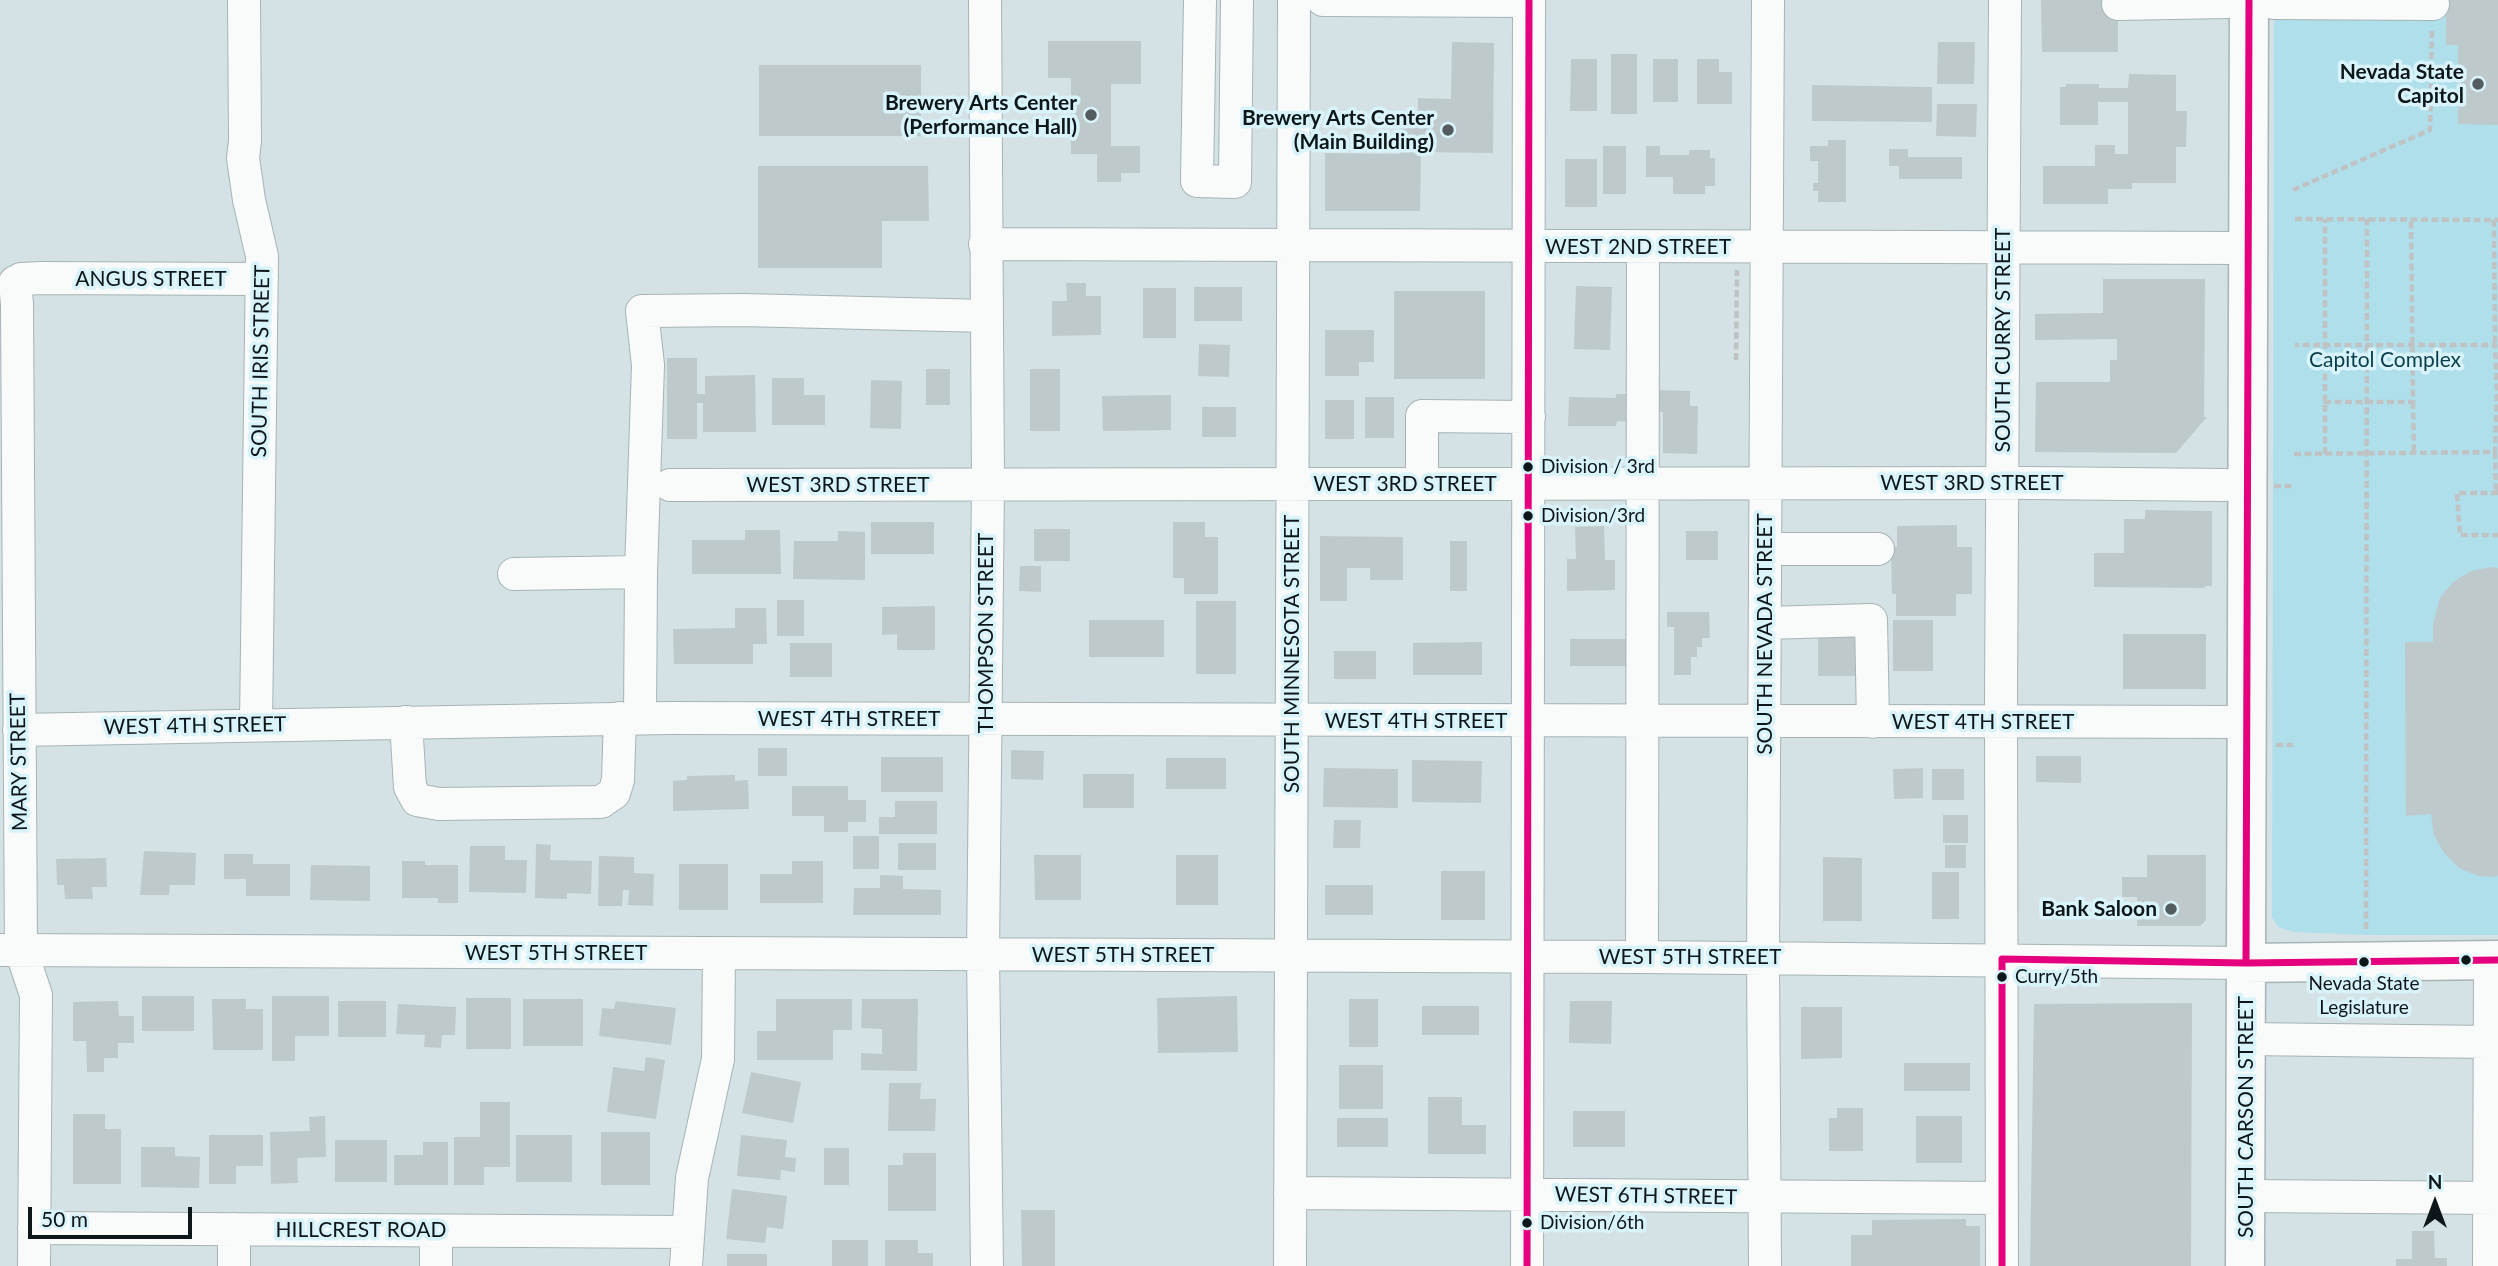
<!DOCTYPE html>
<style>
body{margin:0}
#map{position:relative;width:2498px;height:1266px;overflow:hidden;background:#d4e2e5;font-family:Lato,sans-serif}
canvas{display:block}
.north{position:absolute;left:2400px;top:1168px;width:70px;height:70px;-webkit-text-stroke:5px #d9f3fb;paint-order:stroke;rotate:0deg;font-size:19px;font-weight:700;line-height:28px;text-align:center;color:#0d1619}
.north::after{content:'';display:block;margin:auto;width:24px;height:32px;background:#0d1619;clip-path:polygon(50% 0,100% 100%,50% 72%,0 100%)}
.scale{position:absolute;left:28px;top:1207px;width:164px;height:32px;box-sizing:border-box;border:4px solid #0d1619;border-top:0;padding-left:9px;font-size:21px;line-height:24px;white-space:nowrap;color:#0d1619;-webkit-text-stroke:5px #d9f3fb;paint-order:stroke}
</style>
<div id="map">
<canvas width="2498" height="1266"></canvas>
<div class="north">N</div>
<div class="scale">50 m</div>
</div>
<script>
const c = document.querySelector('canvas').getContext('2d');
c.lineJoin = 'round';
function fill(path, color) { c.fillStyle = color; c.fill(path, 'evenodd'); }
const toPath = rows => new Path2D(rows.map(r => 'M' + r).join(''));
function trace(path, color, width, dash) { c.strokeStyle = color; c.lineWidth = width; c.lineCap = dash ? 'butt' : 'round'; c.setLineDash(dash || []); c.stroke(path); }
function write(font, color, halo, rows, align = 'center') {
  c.font = font + ' Lato,sans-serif'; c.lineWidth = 7; c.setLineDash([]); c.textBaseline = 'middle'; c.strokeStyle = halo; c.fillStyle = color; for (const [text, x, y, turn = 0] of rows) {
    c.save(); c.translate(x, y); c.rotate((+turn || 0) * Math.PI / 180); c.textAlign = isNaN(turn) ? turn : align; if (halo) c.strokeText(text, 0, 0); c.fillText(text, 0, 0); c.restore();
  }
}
fill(toPath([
 [2274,0,2498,0,2498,935,2366,935,2294,932,2278,927,2272,917]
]), '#afdfeb');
fill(toPath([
 [2041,0,2118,0,2118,52,2042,52],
 [2446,0,2498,0,2498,125,2458,124,2458,45,2446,45],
 [1048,41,1141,41,1141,84,1111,84,1111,146,1140,146,1140,173,1121,173,1121,182,1097,182,1097,154,1071,154,1071,78,1048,78],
 [1452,42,1494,43,1493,153,1421,152,1420,211,1325,211,1325,153,1400,154,1402,115,1418,115,1418,98,1451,99],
 [1938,42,1975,42,1974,84,1937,84],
 [1611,54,1637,54,1637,114,1611,114],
 [1571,59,1597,59,1597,111,1570,111],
 [1653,59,1678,59,1678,102,1653,102],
 [1697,59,1719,59,1719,72,1732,72,1732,104,1697,104],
 [759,65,921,65,921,136,759,136],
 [2129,74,2176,75,2176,111,2187,111,2186,147,2176,147,2176,183,2132,183,2132,189,2108,189,2108,204,2043,204,2043,166,2095,166,2095,145,2115,145,2115,154,2128,154,2128,102,2098,102,2098,125,2060,125,2060,87,2066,87,2066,84,2099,84,2099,88,2128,88],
 [1812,85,1932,87,1932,122,1812,121],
 [1937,104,1977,104,1976,137,1936,136],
 [1828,140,1846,140,1846,202,1818,202,1818,191,1813,191,1813,183,1818,183,1818,161,1810,161,1810,146,1828,146],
 [1603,146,1626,146,1626,194,1603,194],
 [1646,146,1660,146,1660,155,1689,155,1689,150,1710,150,1710,158,1715,158,1715,186,1705,186,1705,194,1673,194,1673,177,1646,177],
 [1889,149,1908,149,1908,157,1962,157,1962,179,1899,179,1899,166,1889,166],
 [1565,159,1597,159,1597,207,1565,207],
 [758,166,928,166,929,221,882,221,882,268,758,268],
 [2103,279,2205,279,2204,417,2207,417,2176,453,2035,452,2036,382,2110,382,2110,360,2117,360,2117,339,2035,340,2035,314,2103,313],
 [1066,283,1086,283,1086,296,1101,296,1101,335,1052,336,1052,301,1067,301],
 [1576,286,1612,287,1610,350,1574,349],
 [1194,287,1242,287,1242,321,1194,321],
 [1143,288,1176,288,1176,338,1143,338],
 [1394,291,1485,291,1485,379,1394,379],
 [1325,330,1374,330,1374,362,1359,362,1359,376,1325,376],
 [1199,344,1230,345,1229,377,1198,376],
 [667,358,697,358,697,394,705,394,705,376,755,375,756,432,703,432,703,403,697,403,697,439,667,439],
 [926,369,950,369,950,405,926,405],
 [1030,369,1060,369,1060,431,1030,431],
 [772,378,804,378,804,395,825,395,825,425,772,425],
 [871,380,902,381,901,429,870,428],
 [1657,390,1690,391,1690,406,1698,406,1697,454,1663,453,1663,412,1657,412],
 [1616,394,1634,394,1634,422,1617,421,1616,426,1568,426,1569,397,1616,398],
 [1171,395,1171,430,1103,431,1102,396],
 [1365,397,1394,397,1394,438,1365,438],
 [1325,400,1354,400,1354,439,1325,439],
 [1202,407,1236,407,1236,437,1202,437],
 [2145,510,2212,511,2212,586,2205,586,2205,588,2094,587,2094,553,2124,553,2124,519,2145,519],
 [871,522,934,522,934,554,871,554],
 [1173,522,1205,522,1205,537,1218,537,1218,594,1184,594,1184,578,1173,578],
 [1957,525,1957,547,1972,547,1972,594,1956,594,1956,616,1896,616,1896,594,1892,594,1891,547,1897,547,1897,526],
 [1604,526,1605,560,1615,560,1615,590,1567,591,1567,559,1576,559,1575,527],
 [1034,529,1070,529,1070,561,1034,561],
 [745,530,780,530,781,574,692,574,692,540,745,540],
 [838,531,865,532,865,580,793,579,794,541,838,541],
 [1686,531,1718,531,1718,560,1686,560],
 [1320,536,1403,537,1403,580,1370,580,1370,568,1347,568,1347,601,1320,601],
 [1450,541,1467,541,1467,591,1450,591],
 [1020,566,1041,566,1041,592,1019,591],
 [2492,567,2498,568,2498,876,2494,877,2478,876,2459,868,2444,853,2434,835,2431,814,2406,816,2405,642,2433,642,2433,624,2440,598,2453,582,2471,571],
 [777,600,804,600,804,636,777,636],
 [1196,601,1236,601,1236,674,1196,674],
 [935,606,935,650,897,650,897,634,882,635,882,607],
 [735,608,766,608,767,644,753,644,753,664,674,664,673,629,735,628],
 [1667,612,1709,612,1710,638,1702,638,1702,647,1697,647,1697,657,1691,657,1691,675,1674,675,1674,627,1667,627],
 [1089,620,1164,620,1164,657,1089,657],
 [1893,620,1933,620,1933,671,1893,671],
 [1818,633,1864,633,1864,676,1818,676],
 [2123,634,2206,634,2206,689,2123,689],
 [1570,639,1628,639,1639,666,1570,666],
 [1482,642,1482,675,1413,675,1413,643],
 [790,643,832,643,832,677,790,677],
 [1334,651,1376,651,1376,679,1334,679],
 [758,748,787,748,787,776,758,776],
 [1011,750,1044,751,1043,780,1011,779],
 [2036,756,2081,756,2081,783,2036,782],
 [881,757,943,757,943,792,881,792],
 [1166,758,1226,758,1226,789,1166,789],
 [1412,760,1482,761,1481,803,1412,802],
 [1324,768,1398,769,1398,808,1323,807],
 [1923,768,1923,798,1894,799,1893,769],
 [1932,769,1964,769,1964,800,1932,800],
 [1083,774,1134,774,1134,808,1083,808],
 [735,775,735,781,748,780,749,809,673,811,673,781,687,780,687,776],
 [792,786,848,786,848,800,866,800,866,822,848,822,848,832,824,832,824,816,792,816],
 [895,801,937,801,937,834,879,834,879,817,895,817],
 [1943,815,1968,815,1968,843,1943,843],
 [1334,820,1361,820,1360,848,1333,848],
 [853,836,879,836,879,869,853,869],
 [898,843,936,843,936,870,898,870],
 [536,844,551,845,550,860,592,861,591,894,567,893,567,899,535,898],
 [1945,845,1966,845,1966,868,1945,868],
 [470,846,505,846,505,860,527,860,526,893,469,892],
 [144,851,196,853,195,885,170,885,169,895,140,895],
 [224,854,253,854,253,864,290,864,290,896,246,896,246,879,224,879],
 [1034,855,1081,855,1081,900,1035,900],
 [1176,855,1218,855,1218,905,1176,905],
 [2147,855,2206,855,2206,920,2200,926,2137,926,2137,897,2122,897,2122,877,2147,877],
 [599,856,634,857,634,873,654,874,653,906,628,905,629,890,623,890,622,906,598,906],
 [1823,857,1862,858,1862,921,1823,921],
 [106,858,107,887,92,887,93,899,65,899,64,885,57,885,56,859],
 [402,861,425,861,425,865,458,865,458,903,438,903,438,898,402,898],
 [792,861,823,861,823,903,760,903,760,874,792,874],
 [679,864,728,864,728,910,679,910],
 [311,865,370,866,370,901,310,900],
 [1441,871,1485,871,1485,920,1441,920],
 [1932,872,1959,872,1959,919,1932,919],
 [880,875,903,876,903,889,941,890,941,915,853,915,854,888,880,888],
 [1325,885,1373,885,1373,915,1325,915],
 [142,996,194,996,194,1031,142,1031],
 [272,996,329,996,329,1036,295,1036,295,1061,272,1061],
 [1237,996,1238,1052,1158,1053,1157,998],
 [466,998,511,998,511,1049,466,1049],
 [212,999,246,999,246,1009,263,1009,263,1050,213,1050],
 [523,999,583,999,583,1046,523,1046],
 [776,999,852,999,852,1030,833,1030,833,1060,757,1060,757,1031,776,1031],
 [862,999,918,999,917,1071,861,1070,861,1053,882,1054,882,1029,861,1028],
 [1349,999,1378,999,1378,1047,1349,1047],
 [118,1001,119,1016,134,1016,134,1043,118,1043,118,1058,104,1058,104,1072,87,1072,86,1041,73,1041,73,1002],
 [338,1001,386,1001,386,1037,338,1037],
 [616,1001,676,1008,671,1045,599,1036,602,1008,614,1009],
 [1570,1001,1612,1001,1611,1044,1569,1043],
 [2192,1003,2191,1266,2030,1266,2034,1004],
 [398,1004,456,1007,455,1035,442,1035,441,1048,424,1047,425,1035,396,1034],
 [1422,1006,1479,1006,1479,1035,1422,1035],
 [1801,1007,1842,1007,1842,1058,1801,1059],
 [646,1057,665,1060,656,1119,607,1112,613,1067,644,1071],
 [1904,1063,1970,1063,1970,1091,1904,1091],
 [1339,1065,1383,1065,1383,1109,1339,1109],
 [751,1072,801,1082,793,1123,742,1113],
 [889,1083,921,1083,920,1099,936,1099,935,1131,888,1131],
 [1428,1097,1462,1097,1462,1125,1486,1125,1486,1154,1428,1154],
 [480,1102,510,1102,510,1167,484,1167,484,1185,454,1185,454,1137,480,1137],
 [1837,1108,1863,1108,1863,1151,1829,1151,1829,1118,1837,1118],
 [1573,1111,1625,1111,1625,1147,1573,1147],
 [73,1114,105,1114,105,1129,121,1129,121,1184,73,1184],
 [325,1116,326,1157,297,1158,298,1183,271,1184,270,1132,310,1131,309,1117],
 [1916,1116,1962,1116,1962,1163,1916,1163],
 [1337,1118,1388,1118,1388,1147,1337,1147],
 [601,1132,650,1132,650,1185,601,1185],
 [209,1135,263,1135,263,1166,236,1166,236,1184,209,1184],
 [516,1135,572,1135,572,1182,516,1182],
 [741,1135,787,1140,785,1157,796,1158,795,1172,781,1170,780,1180,737,1176],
 [335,1140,387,1140,387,1182,335,1182],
 [423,1142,448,1142,448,1185,394,1185,394,1155,423,1155],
 [141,1147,175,1147,175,1156,200,1157,199,1188,141,1187],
 [824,1148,849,1148,849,1185,824,1185],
 [903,1153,936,1153,936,1211,888,1211,888,1165,903,1165],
 [732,1189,787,1196,783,1229,767,1227,765,1243,726,1239],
 [1021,1210,1055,1210,1055,1266,1022,1266],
 [1966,1219,1966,1226,1980,1226,1980,1266,1851,1266,1851,1235,1872,1235,1872,1220],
 [2412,1231,2434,1231,2435,1258,2447,1258,2447,1266,2396,1266,2396,1259,2412,1259],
 [832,1240,868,1240,868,1266,832,1266],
 [885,1240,918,1240,918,1253,933,1253,933,1266,885,1266],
 [727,1254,767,1254,767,1266,727,1266]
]), '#bec9cb');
const minor = toPath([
 [244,0,245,141,243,158,249,200,262,256,256,724],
 [985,0,988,484,983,955,987,1266],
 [1200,0,1197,181,1235,182,1237,0],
 [1323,0,1529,1],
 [2274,3,2433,4],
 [2118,4,2228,2],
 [985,244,2249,248],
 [1422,484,1422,416,1529,417],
 [670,485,2028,483,2225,485],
 [1765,549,1878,549],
 [641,572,648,365,642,311,743,310,986,316],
 [514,574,641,572,640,718],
 [1765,623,1871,620,1873,722],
 [406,722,410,787,417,800,439,804,601,802,614,793,618,780,620,718],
 [19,730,668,718,2247,722],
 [0,950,1642,957,2246,963],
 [1642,957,1643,247],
 [2247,1039,2490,1042],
 [1290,1193,2002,1198],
 [2246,1196,2498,1198],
 [34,1228,688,1232],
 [234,1229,234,1266],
 [34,1266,36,995,21,950,17,304,15,282,21,279,41,278,262,279],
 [436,1266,436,1231],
 [686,1266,692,1178,718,1059,719,954],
 [1290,1266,1294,0],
 [1527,1266,1529,0],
 [1765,1266,1763,958,1768,0],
 [2002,1266,2001,698,2005,0],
 [2489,1266,2490,960]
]);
const major = toPath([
 [2246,963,2498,960],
 [2245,1266,2249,0]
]);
trace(minor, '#a7b3b5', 34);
trace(major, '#a7b3b5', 41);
trace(toPath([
 [2293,190,2430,130,2432,29],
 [2295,219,2498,220],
 [2494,220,2495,345],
 [1736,360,1737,270],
 [2324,402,2413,402,2411,219],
 [2413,402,2414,453],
 [2495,452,2496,493],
 [2294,454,2495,452,2497,391,2495,345,2295,345],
 [2325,454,2325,219],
 [2274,486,2294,486],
 [2498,493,2457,493,2460,535,2498,535],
 [2276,745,2293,745],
 [2366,929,2367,219]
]), '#bfc3c4', 4.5, [7, 3.5]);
trace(minor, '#f9fbfb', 32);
trace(major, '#f9fbfb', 38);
trace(toPath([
 [2246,963,2249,0],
 [1527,1266,1529,0],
 [2002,1266,2002,959,2246,963,2498,960]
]), '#e5007d', 7);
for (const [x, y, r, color] of [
 [2478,84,7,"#535d60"],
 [1091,115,7,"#535d60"],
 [1448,130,7,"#535d60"],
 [1528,467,6,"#0d1619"],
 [1528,516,6,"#0d1619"],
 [2171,909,7,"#535d60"],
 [2466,960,6,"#0d1619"],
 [2364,962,6,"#0d1619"],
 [2002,977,6,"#0d1619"],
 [1527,1223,6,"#0d1619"]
]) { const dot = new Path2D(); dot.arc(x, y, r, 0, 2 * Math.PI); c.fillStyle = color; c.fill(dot); trace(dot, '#d9f3fb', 2.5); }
write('19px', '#0d1619', '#d9f3fb', [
 ["Division / 3rd",1541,467],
 ["Division/3rd",1541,516],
 ["Curry/5th",2015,977],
 ["Nevada State",2364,984,"center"],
 ["Legislature",2364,1008,"center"],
 ["Division/6th",1540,1223]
], 'left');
write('bold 21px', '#0d1619', '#d9f3fb', [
 ["Nevada State",2464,72],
 ["Capitol",2464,96],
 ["Brewery Arts Center",1077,103],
 ["(Performance Hall)",1077,127],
 ["Brewery Arts Center",1434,118],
 ["(Main Building)",1434,142],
 ["Bank Saloon",2157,909]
], 'right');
write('21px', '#0d1619', '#d9f3fb', [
 ["WEST 2ND STREET",1638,247],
 ["ANGUS STREET",151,279],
 ["SOUTH CURRY STREET",2003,340,-90],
 ["SOUTH IRIS STREET",261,361,-89],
 ["WEST 3RD STREET",1972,483],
 ["WEST 3RD STREET",1405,484],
 ["WEST 3RD STREET",838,485],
 ["THOMPSON STREET",986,633,-90],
 ["SOUTH NEVADA STREET",1765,634,-90],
 ["SOUTH MINNESOTA STREET",1292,654,-90],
 ["WEST 4TH STREET",849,719],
 ["WEST 4TH STREET",1416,721],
 ["WEST 4TH STREET",1983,722],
 ["WEST 4TH STREET",195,726,-1],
 ["MARY STREET",19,762,-91],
 ["WEST 5TH STREET",556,953],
 ["WEST 5TH STREET",1123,955],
 ["WEST 5TH STREET",1690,957],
 ["SOUTH CARSON STREET",2246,1117,-90],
 ["WEST 6TH STREET",1646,1196,1],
 ["HILLCREST ROAD",361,1230]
]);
write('21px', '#083e4a', '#d9f3fb', [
 ["Capitol Complex",2385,360]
]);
</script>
